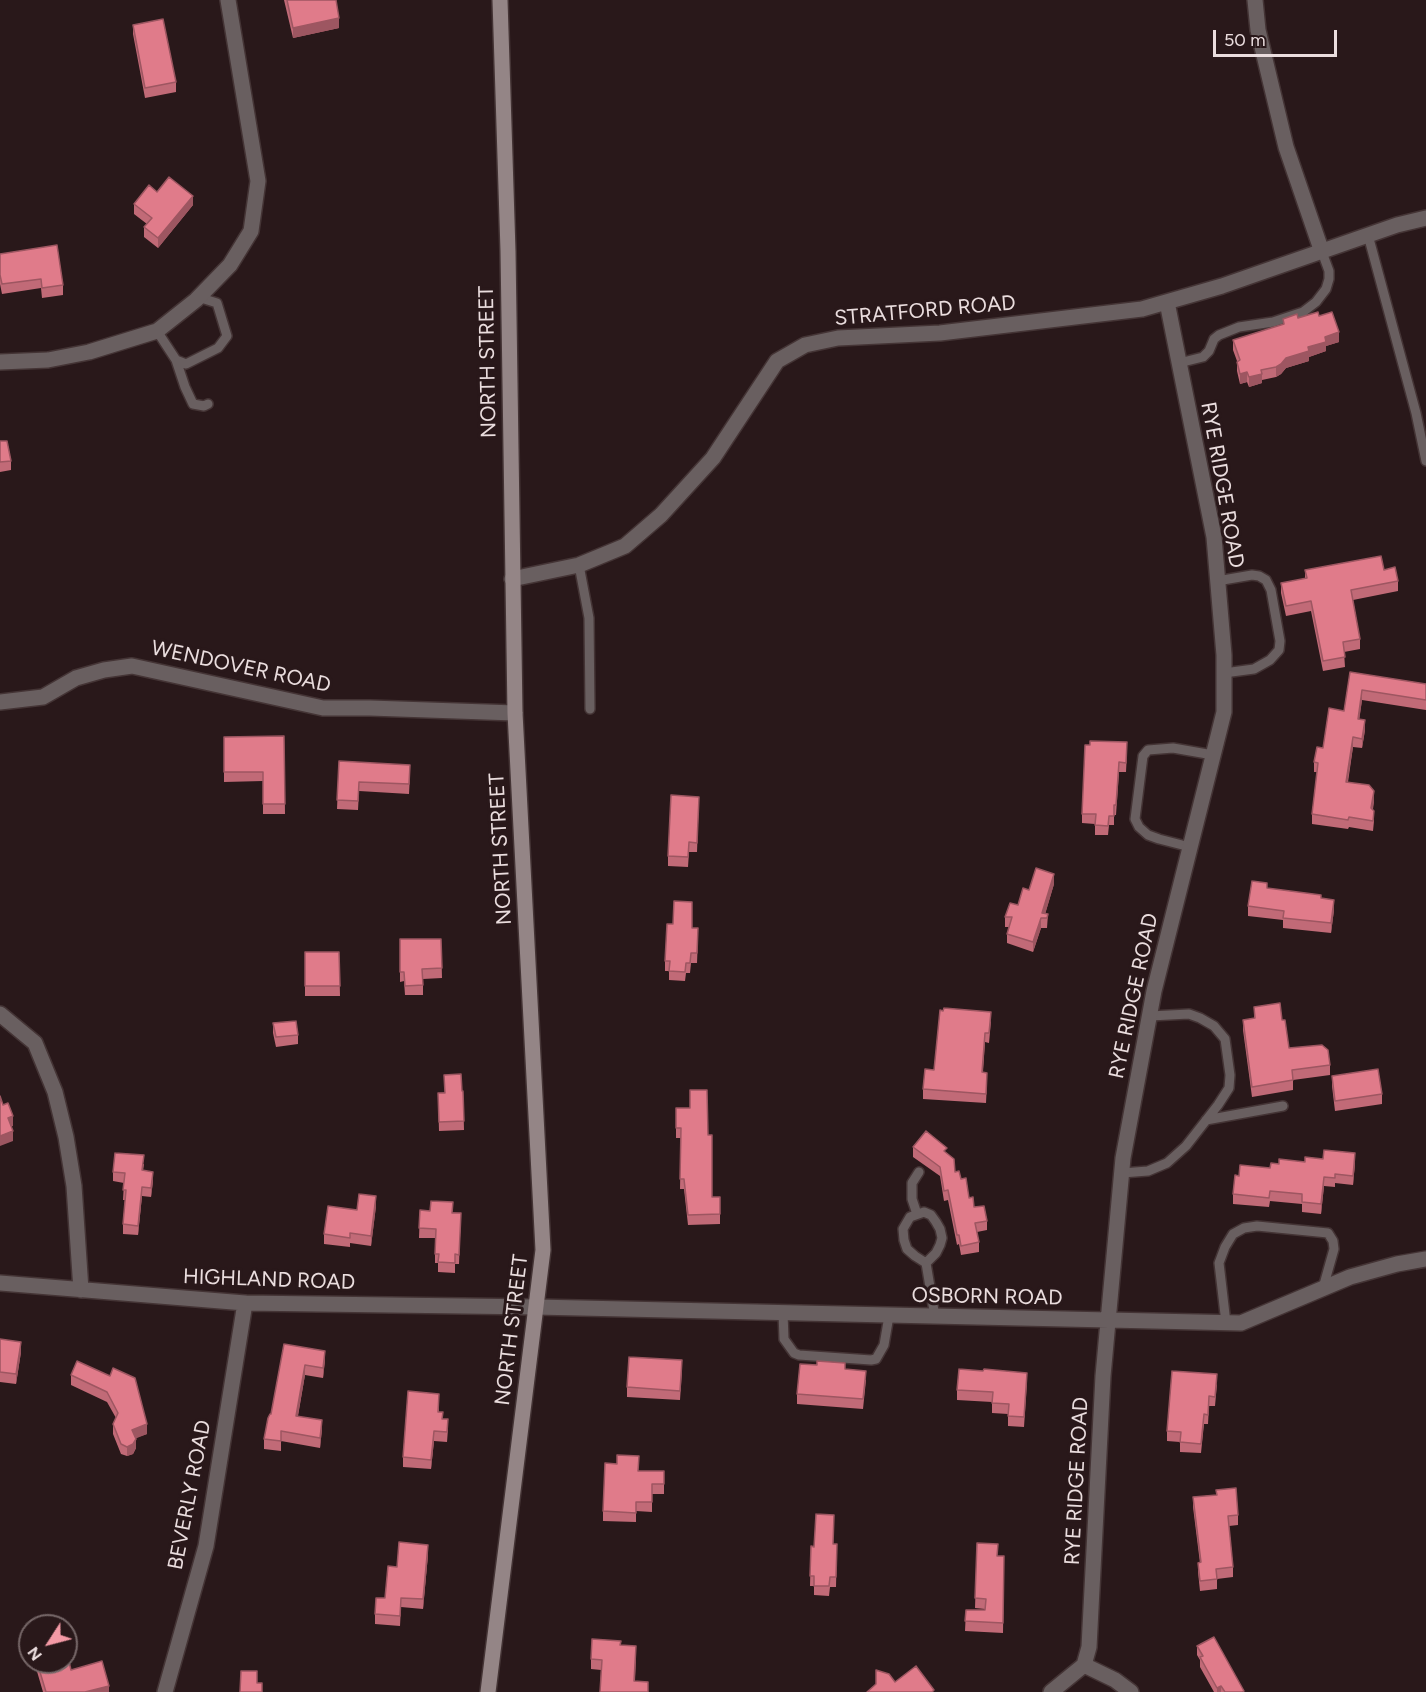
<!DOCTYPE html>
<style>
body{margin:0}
#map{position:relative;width:1426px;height:1692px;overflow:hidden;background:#29181a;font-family:Figtree,sans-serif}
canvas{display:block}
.north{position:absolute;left:18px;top:1614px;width:60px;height:60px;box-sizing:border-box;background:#29181a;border:2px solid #766768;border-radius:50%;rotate:234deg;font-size:16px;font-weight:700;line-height:24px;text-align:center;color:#eaddde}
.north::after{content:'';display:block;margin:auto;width:21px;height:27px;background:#f49aa6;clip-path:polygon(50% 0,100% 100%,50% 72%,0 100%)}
.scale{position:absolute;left:1213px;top:30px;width:124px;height:27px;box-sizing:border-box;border:3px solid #eaddde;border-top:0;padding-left:8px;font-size:18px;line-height:21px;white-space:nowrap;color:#eaddde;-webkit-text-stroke:4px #29181a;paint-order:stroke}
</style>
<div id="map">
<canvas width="1426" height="1692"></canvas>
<div class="north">N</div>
<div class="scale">50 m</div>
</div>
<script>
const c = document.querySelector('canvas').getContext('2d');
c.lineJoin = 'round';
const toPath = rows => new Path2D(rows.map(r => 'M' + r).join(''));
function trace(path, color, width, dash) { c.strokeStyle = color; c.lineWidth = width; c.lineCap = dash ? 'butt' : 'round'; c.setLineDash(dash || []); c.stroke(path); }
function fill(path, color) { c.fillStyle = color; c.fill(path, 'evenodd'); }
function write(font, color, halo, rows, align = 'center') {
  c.font = font + ' Figtree,sans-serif'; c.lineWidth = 6; c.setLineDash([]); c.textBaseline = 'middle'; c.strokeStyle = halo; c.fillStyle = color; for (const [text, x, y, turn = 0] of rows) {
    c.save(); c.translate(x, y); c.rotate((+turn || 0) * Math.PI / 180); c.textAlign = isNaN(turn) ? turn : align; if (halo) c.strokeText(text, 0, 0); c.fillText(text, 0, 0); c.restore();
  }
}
const service = toPath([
 [1368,235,1416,413,1426,461],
 [157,331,176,360,186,364,218,348,227,336,217,303,198,297],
 [176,360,185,387,193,404,204,406,208,404],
 [1179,363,1203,357,1209,351,1214,339,1219,335,1239,327,1273,322,1303,312,1316,302,1326,289,1329,279,1329,271,1322,252],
 [579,565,589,618,590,709],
 [1217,581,1252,575,1259,576,1266,580,1271,590,1280,641,1279,650,1270,660,1254,669,1224,673],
 [1190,847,1159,839,1148,835,1139,827,1135,819,1143,756,1148,750,1173,748,1213,755],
 [1206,1120,1283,1106],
 [1122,1173,1148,1171,1167,1163,1186,1146,1218,1105,1229,1088,1230,1075,1225,1039,1214,1026,1200,1018,1189,1014,1150,1016],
 [917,1214,912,1199,912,1183,919,1172],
 [926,1263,915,1256,907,1249,904,1240,903,1229,910,1217,924,1212,931,1215,936,1222,940,1229,942,1238,940,1245,936,1253,926,1263,935,1317],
 [783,1313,784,1339,794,1353,799,1355,871,1360,876,1359,884,1345,889,1316],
 [1226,1323,1219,1263,1225,1247,1233,1234,1244,1228,1257,1226,1328,1233,1333,1241,1334,1249,1323,1288]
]);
const minor = toPath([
 [1255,0,1258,30,1286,147,1322,252],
 [0,362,48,360,89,352,157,331,196,300,230,265,251,231,258,181,228,0],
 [512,579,579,565,625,546,661,515,713,458,777,361,805,345,838,338,940,333,1142,309,1222,286,1397,225,1426,218],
 [0,702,43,697,76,678,104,670,132,666,323,708,370,708,515,713],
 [0,1014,35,1043,55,1092,66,1137,74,1186,81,1290],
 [0,1283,245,1303,536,1307,1241,1323,1350,1277,1397,1264,1426,1259],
 [1084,1665,1115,1680,1131,1692],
 [165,1692,206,1546,245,1303],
 [1051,1692,1084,1665,1089,1647,1103,1376,1123,1158,1154,991,1224,712,1224,655,1214,537,1167,302]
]);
const secondary = toPath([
 [488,1692,543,1250,515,713,508,251,500,0]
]);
trace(service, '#443435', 12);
trace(minor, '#443435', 18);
trace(secondary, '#443435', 18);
trace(service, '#695f60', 9);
trace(minor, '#695f60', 15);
trace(secondary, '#948586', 15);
fill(toPath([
 [284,0,336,0,339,28,293,38],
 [133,25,176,82,176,92,145,98,133,34],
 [157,192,193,205,158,248,144,237,144,227,147,224,134,214,134,204],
 [0,254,63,285,63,295,42,298,41,288,2,294,0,284],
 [1319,316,1339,342,1326,346,1326,351,1309,357,1309,361,1286,368,1281,374,1276,377,1262,380,1262,383,1249,387,1247,382,1240,384,1237,371,1237,361,1233,350,1233,340,1283,324,1283,319],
 [0,441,11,461,11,470,0,472],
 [1305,570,1384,570,1398,581,1398,591,1353,600,1360,639,1360,649,1344,652,1345,667,1323,671,1311,611,1286,616,1281,593,1281,583,1305,579],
 [1350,672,1426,684,1426,710,1362,700,1359,720,1365,730,1362,748,1353,747,1348,782,1374,801,1373,809,1374,821,1373,831,1349,827,1348,829,1312,824,1312,814,1317,772,1314,772,1314,762,1344,711],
 [284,736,285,814,263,814,263,781,224,782,224,737],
 [1127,752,1126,772,1119,772,1116,815,1114,815,1114,825,1109,825,1108,835,1095,835,1095,824,1082,823,1082,814],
 [339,761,410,775,409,794,359,791,358,810,337,809],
 [699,797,697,852,689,852,688,867,668,866,668,856],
 [1054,884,1045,914,1048,914,1047,928,1041,928,1033,952,1007,943,1007,934,1009,927,1005,927,1005,917,1018,905,1029,890],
 [1267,888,1321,898,1334,910,1331,933,1283,928,1283,920,1248,916,1248,906],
 [692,928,698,938,697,963,691,963,690,973,686,973,685,981,669,980,669,971,665,971,665,961],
 [400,939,441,939,442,978,423,979,423,995,405,995,404,981,400,982],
 [305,952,339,952,340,996,305,996],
 [1254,1007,1282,1020,1289,1048,1330,1065,1330,1075,1293,1080,1293,1090,1252,1097,1243,1030,1243,1020,1254,1018],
 [991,1021,989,1043,985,1042,983,1072,987,1082,986,1103,923,1099,923,1089,934,1070],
 [273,1023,298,1035,298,1044,276,1047,273,1033],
 [1332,1076,1382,1094,1382,1104,1335,1111,1332,1086],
 [462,1091,463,1091,464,1130,439,1131,438,1093],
 [676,1108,708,1135,712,1197,720,1197,720,1224,688,1225,684,1189,680,1189,681,1138,676,1138],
 [913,1147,947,1153,955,1172,961,1179,974,1207,987,1221,987,1230,977,1232,979,1242,979,1252,961,1255,959,1244,957,1245,948,1200,944,1201,940,1176,913,1157],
 [1305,1162,1355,1163,1353,1185,1335,1183,1335,1187,1324,1186,1321,1214,1302,1212,1302,1204,1270,1201,1269,1207,1233,1204,1233,1194,1239,1176,1270,1168,1279,1164],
 [144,1164,143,1171,153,1181,151,1197,142,1196,138,1235,123,1234,123,1224,125,1200,123,1200,124,1183,113,1181,113,1172],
 [376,1206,371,1246,350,1243,350,1247,324,1244,324,1234,357,1210],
 [420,1210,461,1213,459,1264,455,1264,455,1273,438,1272,438,1263,435,1263,435,1238,419,1238],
 [0,1339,21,1352,16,1384,0,1382],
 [284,1344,325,1360,323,1378,305,1375,298,1416,322,1429,320,1448,281,1441,281,1451,264,1449,264,1439,271,1414],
 [77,1361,147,1434,135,1438,136,1448,133,1454,127,1456,121,1454,113,1434,113,1424,116,1418,107,1402,71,1385,71,1375],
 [845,1369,866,1380,863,1409,797,1404,797,1394],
 [682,1370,680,1400,627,1397,627,1387],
 [1027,1382,1024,1427,1008,1426,1008,1414,992,1413,992,1402,957,1400,957,1390],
 [1217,1384,1215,1406,1209,1406,1208,1424,1204,1424,1201,1453,1180,1452,1180,1442,1167,1441,1167,1431],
 [439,1403,439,1412,448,1429,447,1442,434,1441,431,1469,403,1467,403,1457],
 [639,1471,664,1471,664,1494,652,1494,652,1512,636,1511,636,1522,603,1521,603,1511],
 [1216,1490,1238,1515,1238,1525,1229,1526,1233,1567,1233,1577,1217,1579,1217,1589,1200,1591,1198,1572,1198,1563,1200,1563,1193,1507,1193,1497,1216,1495],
 [977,1543,998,1556,1004,1556,1003,1633,965,1631,966,1610,985,1610,985,1609,975,1608],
 [834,1544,837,1544,836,1587,830,1587,829,1596,814,1595,814,1586,810,1586,811,1546],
 [428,1555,423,1609,401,1607,400,1626,375,1624,375,1614,385,1598,397,1567],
 [621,1645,636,1656,635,1681,648,1682,648,1692,600,1692,601,1670,591,1669,591,1659],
 [1197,1646,1244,1692,1214,1692,1200,1667,1200,1660,1197,1655],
 [36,1662,66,1662,71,1670,109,1692,43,1692,36,1668]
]), '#c16a77');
fill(toPath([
 [339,18,339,28,293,38,293,28],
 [193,196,193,205,158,248,158,238],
 [1339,332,1339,342,1326,346,1326,351,1309,357,1309,361,1286,368,1281,374,1276,377,1276,367,1286,358,1308,347,1325,337],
 [1247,372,1247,382,1240,384,1240,374],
 [1262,374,1262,383,1249,387,1249,377],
 [1362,690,1362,700,1358,729,1358,719],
 [1365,720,1365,730,1362,748,1362,739],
 [1353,737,1353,747,1346,791,1346,782],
 [1374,791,1374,801,1371,817,1371,808],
 [1054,874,1054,884,1044,918,1042,913],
 [1334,900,1334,910,1331,933,1331,923],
 [1041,918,1041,928,1033,952,1033,942],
 [13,1116,13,1126,8,1128,8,1118],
 [13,1131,13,1141,0,1146,0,1136],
 [1355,1153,1355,1163,1353,1185,1353,1176],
 [153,1172,153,1181,151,1197,151,1188],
 [1324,1177,1324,1186,1321,1214,1321,1204],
 [142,1187,142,1196,138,1235,138,1226],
 [376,1196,376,1206,371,1246,371,1236],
 [21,1342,21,1352,16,1384,16,1374],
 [325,1351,325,1360,323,1378,323,1368],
 [305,1365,305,1375,296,1426,296,1416],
 [322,1420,322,1429,320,1448,320,1438],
 [147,1424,147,1434,132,1440,132,1430],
 [434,1431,434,1441,431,1469,431,1460],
 [136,1439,136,1448,133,1454,127,1456,127,1447],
 [428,1545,428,1555,423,1609,423,1599],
 [109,1686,109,1692,85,1692],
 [1221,1686,1221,1692,1217,1692,1217,1688]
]), '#9d5661');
const building = toPath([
 [287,0,336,0,339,18,293,28,287,0],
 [163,19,176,82,145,88,133,25,163,19],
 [169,177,193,196,158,238,144,227,152,218,134,204,149,185,157,192,169,177],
 [57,245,63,285,42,288,41,279,2,284,0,275,0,254,57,245],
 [1318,312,1319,316,1332,312,1339,332,1325,337,1326,342,1308,347,1309,351,1286,358,1281,364,1276,367,1261,370,1262,374,1249,377,1247,372,1240,374,1237,362,1240,360,1233,340,1284,324,1283,319,1297,314,1298,318,1318,312],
 [0,441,7,441,11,461,0,462,0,441],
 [1381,556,1384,570,1395,567,1398,581,1351,590,1360,639,1343,642,1345,657,1323,661,1311,601,1286,606,1281,583,1307,578,1305,570,1381,556],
 [1350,672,1426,684,1426,700,1362,690,1358,719,1365,720,1362,739,1353,737,1346,782,1369,785,1374,791,1371,808,1374,811,1373,821,1349,817,1348,820,1312,814,1318,763,1314,762,1317,747,1323,748,1329,708,1344,711,1350,672],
 [284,736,285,804,263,804,263,772,224,772,224,737,284,736],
 [1090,741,1127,742,1126,763,1119,762,1116,805,1114,805,1114,816,1109,816,1108,826,1095,825,1096,814,1082,814,1085,745,1090,745,1090,741],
 [339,761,410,765,409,784,359,782,358,801,337,800,339,761],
 [671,795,699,797,697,843,689,842,688,857,668,856,671,795],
 [1036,868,1054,874,1042,913,1048,914,1047,918,1041,918,1033,942,1007,934,1012,917,1005,917,1010,903,1018,905,1023,888,1029,890,1036,868],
 [1252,881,1267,883,1267,888,1321,895,1321,898,1334,900,1331,923,1283,918,1284,911,1248,906,1252,881],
 [674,901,692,902,692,928,698,928,697,953,691,953,690,963,686,963,685,972,669,971,670,961,665,961,667,924,673,924,674,901],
 [400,939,441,939,442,968,422,969,423,985,405,986,404,972,400,972,400,939],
 [305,952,339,952,340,986,305,986,305,952],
 [1280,1003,1282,1020,1285,1020,1289,1048,1322,1045,1328,1050,1330,1065,1292,1070,1293,1080,1252,1087,1243,1020,1255,1018,1254,1007,1280,1003],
 [944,1008,991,1012,989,1033,985,1033,982,1072,987,1073,986,1094,923,1089,925,1069,934,1070,940,1010,943,1011,944,1008],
 [296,1021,298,1035,276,1037,273,1023,296,1021],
 [1378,1069,1382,1094,1335,1101,1332,1076,1378,1069],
 [461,1074,462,1091,463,1091,464,1121,439,1122,438,1093,445,1093,444,1075,461,1074],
 [690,1090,707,1090,708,1135,712,1135,712,1197,720,1197,720,1214,688,1215,684,1179,680,1179,681,1128,676,1128,676,1108,690,1108,690,1090],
 [0,1096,3,1105,8,1103,13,1116,8,1118,13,1131,0,1136,0,1096],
 [926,1131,947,1148,944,1151,954,1159,955,1172,959,1171,961,1179,966,1178,969,1198,973,1197,974,1207,984,1206,987,1221,975,1223,979,1242,961,1246,959,1235,957,1235,948,1190,944,1191,940,1167,913,1147,926,1131],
 [1324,1150,1355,1153,1353,1176,1335,1174,1335,1178,1324,1177,1321,1204,1302,1202,1302,1194,1270,1191,1269,1198,1233,1194,1235,1175,1239,1176,1240,1165,1270,1168,1271,1163,1279,1164,1279,1159,1305,1162,1305,1157,1323,1159,1324,1150],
 [115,1153,144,1155,142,1170,153,1172,151,1188,142,1187,138,1226,123,1224,126,1190,123,1190,125,1173,113,1172,115,1153],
 [359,1194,376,1196,371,1236,350,1233,350,1238,324,1234,328,1206,357,1210,359,1194],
 [431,1201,453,1202,452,1213,461,1213,459,1255,455,1254,455,1263,438,1262,439,1254,435,1254,436,1229,419,1228,420,1210,430,1211,431,1201],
 [0,1339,21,1342,16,1374,0,1372,0,1339],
 [284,1344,325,1351,323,1368,305,1365,296,1416,322,1420,320,1438,281,1431,281,1441,264,1439,268,1418,270,1414,271,1414,284,1344],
 [629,1357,682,1360,680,1391,627,1387,629,1357],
 [77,1361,110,1376,113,1368,135,1378,147,1424,132,1430,136,1439,133,1444,127,1447,121,1444,113,1424,118,1413,107,1392,71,1375,77,1361],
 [817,1361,845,1363,845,1369,866,1371,863,1399,797,1394,800,1364,817,1365,817,1361],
 [959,1369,983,1371,984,1369,1027,1373,1024,1417,1008,1416,1009,1404,992,1403,993,1392,957,1390,959,1369],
 [1172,1371,1217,1374,1215,1397,1209,1396,1208,1415,1204,1414,1201,1444,1180,1442,1181,1432,1167,1431,1172,1371],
 [408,1391,439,1394,438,1412,443,1412,442,1419,448,1419,447,1432,434,1431,431,1460,403,1457,408,1391],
 [617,1455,639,1456,638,1471,664,1471,664,1484,652,1484,652,1502,636,1502,636,1513,603,1511,605,1463,617,1464,617,1455],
 [1236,1488,1238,1515,1228,1516,1233,1567,1216,1569,1217,1579,1200,1581,1198,1563,1201,1562,1193,1497,1217,1495,1216,1490,1236,1488],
 [816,1514,834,1515,833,1544,837,1544,836,1577,830,1577,829,1586,814,1586,814,1576,810,1576,811,1546,814,1547,816,1514],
 [399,1542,428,1545,423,1599,401,1598,400,1616,375,1614,376,1598,385,1598,388,1566,397,1567,399,1542],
 [977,1543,998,1544,997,1556,1004,1556,1003,1623,965,1621,966,1610,985,1610,986,1599,975,1598,977,1543],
 [1214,1637,1244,1691,1242,1692,1225,1692,1221,1686,1217,1688,1200,1657,1203,1656,1197,1646,1214,1637],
 [592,1639,621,1641,620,1645,636,1646,634,1681,648,1682,648,1692,600,1692,602,1660,591,1659,592,1639],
 [66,1650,71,1670,102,1661,109,1686,85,1692,46,1692,37,1662,66,1662,66,1650],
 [916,1666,934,1690,932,1692,867,1692,876,1684,876,1670,889,1674,895,1682,916,1666],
 [241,1671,257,1671,257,1683,262,1683,262,1692,240,1692,241,1671]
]);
fill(building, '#e07b8a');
trace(building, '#9d5661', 1.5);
write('21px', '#eaddde', '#29181a', [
 ["STRATFORD ROAD",925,311,-5],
 ["NORTH STREET",488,362,-91],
 ["RYE RIDGE ROAD",1222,485,80],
 ["WENDOVER ROAD",241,667,12],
 ["NORTH STREET",501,849,-93],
 ["RYE RIDGE ROAD",1134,996,-78],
 ["HIGHLAND ROAD",269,1280,2],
 ["OSBORN ROAD",987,1297,1],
 ["NORTH STREET",512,1330,-83],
 ["RYE RIDGE ROAD",1077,1481,-87],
 ["BEVERLY ROAD",190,1495,-79]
]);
</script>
